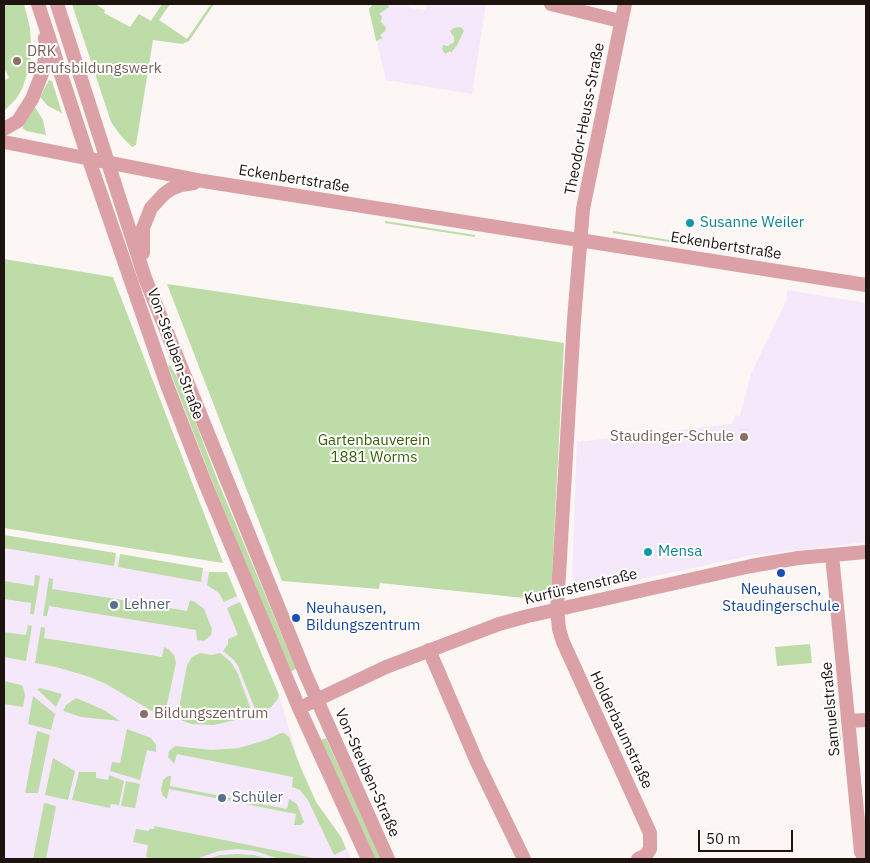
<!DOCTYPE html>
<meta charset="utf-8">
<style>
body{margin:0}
#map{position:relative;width:870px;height:863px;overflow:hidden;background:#fcf6f4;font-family:"IBM Plex Sans",sans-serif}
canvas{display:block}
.frame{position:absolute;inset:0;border:5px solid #1d1410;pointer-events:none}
.scale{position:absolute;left:698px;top:830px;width:95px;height:22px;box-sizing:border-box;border:2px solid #1d1410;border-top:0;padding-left:6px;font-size:15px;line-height:18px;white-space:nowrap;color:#1d1410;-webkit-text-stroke:4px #fff;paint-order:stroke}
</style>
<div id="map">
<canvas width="870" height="863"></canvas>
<div class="frame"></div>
<div class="scale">50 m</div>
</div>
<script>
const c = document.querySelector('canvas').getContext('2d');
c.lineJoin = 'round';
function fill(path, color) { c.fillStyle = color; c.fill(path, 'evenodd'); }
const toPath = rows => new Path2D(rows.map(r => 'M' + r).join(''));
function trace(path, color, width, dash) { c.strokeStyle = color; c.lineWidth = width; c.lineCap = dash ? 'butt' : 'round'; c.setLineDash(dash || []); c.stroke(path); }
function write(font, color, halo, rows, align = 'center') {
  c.font = font + ' "IBM Plex Sans",sans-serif'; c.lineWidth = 4; c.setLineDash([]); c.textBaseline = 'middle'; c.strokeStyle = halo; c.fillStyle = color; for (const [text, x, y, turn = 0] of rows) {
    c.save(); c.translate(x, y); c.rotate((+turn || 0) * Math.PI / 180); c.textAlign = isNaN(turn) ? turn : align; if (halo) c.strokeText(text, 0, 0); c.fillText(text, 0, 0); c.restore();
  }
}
fill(toPath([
 [373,4,406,4,410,8,425,10,426,6,429,4,486,4,472,94,386,80,369,9],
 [787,290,866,303,866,542,749,556,590,590,578,586,574,582,572,575,577,442,732,424,735,415,740,416,751,374,786,301],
 [4,538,209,572,227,572,279,695,300,766,316,802,341,837,352,859,4,859]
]), '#f6e8fb');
fill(toPath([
 [4,4,24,4,30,28,31,46,30,66,22,89,16,99,4,111,4,81,9,77,4,69],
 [72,4,95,4,105,10,104,13,130,27,139,14,151,21,162,4,170,4,159,20,187,39,211,4,214,4,189,41,182,44,153,40,136,145,132,147,121,136,111,122],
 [373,4,387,4,389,7,379,14,382,16,381,22,386,27,385,31,380,35,383,38,376,41,369,9],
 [461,27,464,31,457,45,451,53,450,51,445,54,442,49,443,45,448,46,454,42,454,37,450,31,454,28],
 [49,80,52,81,62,113,48,106,40,97],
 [34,106,43,120,46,135,27,131,23,129,23,124],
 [385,221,475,235,475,237,385,223],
 [613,231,707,246,707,248,613,233],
 [4,259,113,277,223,563,4,528],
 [167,284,564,343,551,594,534,599,380,583,379,589,282,581],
 [170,365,181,384,217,479,296,669,290,672,212,481,168,366],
 [4,535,116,553,114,566,4,548],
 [120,554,203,568,201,582,118,567],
 [209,572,227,572,237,596,224,602,219,593,207,585],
 [35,575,40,576,34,614,30,614,31,603,4,599,4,581,34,586],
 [49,578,53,579,52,589,104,597,187,611,190,600,195,602,204,609,212,629,211,635,204,641,197,640,196,630,49,606,47,616,43,616],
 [240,602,279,695,277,700,271,707,260,712,255,709,238,666,234,660,223,651,228,644,228,639,238,635,227,608],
 [28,625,32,626,26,661,4,657,4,632,26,635],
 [41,627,45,628,44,638,162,657,164,647,168,649,174,655,176,663,166,709,158,713,152,711,106,684,90,677,56,667,35,663],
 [810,644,812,663,777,666,775,647],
 [200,653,212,655,220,653,231,662,238,674,251,710,248,717,214,725,191,724,181,720,178,713,187,665,192,657],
 [4,681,21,685,23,687,25,695,23,707,4,704],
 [40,688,62,694,56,707,37,689],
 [33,696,55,714,51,730,28,724],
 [76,698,104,710,120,721,81,717,63,711,66,705],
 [838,718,841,740,829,741,827,719],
 [127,729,151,738,156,745,156,752,147,750,140,780,110,771,112,762,120,763],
 [37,731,50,735,38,793,25,793],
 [281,733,284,733,289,737,300,766,316,802,341,837,346,849,334,855,308,800,300,790,292,787,293,777,177,754,174,764,168,757,169,751,175,746,211,750,239,748,266,740],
 [326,738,381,859,375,859,321,740],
 [53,758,75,771,68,800,45,795],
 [79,772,96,772,96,778,108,780,109,775,124,781,119,805,111,804,110,808,72,800],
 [168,776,171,776,170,786,287,809,289,799,291,800,297,804,304,822,301,825,294,825,296,814,169,789,167,799,163,796,161,790,163,780],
 [126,781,140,784,135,808,121,806],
 [44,803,56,806,46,859,33,859],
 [154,826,229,841,318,859,279,859,255,851,237,849,219,851,196,859,155,859,146,857,148,845,133,842,136,829,149,831,149,829,154,829],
 [237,854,254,855,268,859,208,859,220,855]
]), '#bddca8');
trace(toPath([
 [38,4,88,157,167,385,205,483,299,708,368,859],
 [57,4,145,278,305,673,388,859],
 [551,4,620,21],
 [625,4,583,209,574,320,557,609,559,629,563,642,650,833,650,849,646,855,638,859],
 [4,129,18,121,32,99,43,71,46,51,45,38],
 [4,142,203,181,866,285],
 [143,253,143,228,151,208,164,194,171,189,181,185,194,183],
 [832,555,861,852,865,859],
 [429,650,477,762,524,859],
 [308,704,386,667,499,624,528,616,751,566,798,558,866,552],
 [848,721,866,720]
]), '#dba1a7', 14);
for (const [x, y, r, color] of [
 [17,61,5,"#8d6e63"],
 [690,223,5,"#0f9aa8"],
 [744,437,5,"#8d6e63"],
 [648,552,5,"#0f9aa8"],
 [781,573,5,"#1a4fb4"],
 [114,605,5,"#5c6f8a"],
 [296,618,5,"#1a4fb4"],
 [144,714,5,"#8d6e63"],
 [222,798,5,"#5c6f8a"]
]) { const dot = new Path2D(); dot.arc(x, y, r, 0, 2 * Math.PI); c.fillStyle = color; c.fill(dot); trace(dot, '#fff', 2); }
write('15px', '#785e54', '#fff', [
 ["DRK",27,52],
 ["Berufsbildungswerk",27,69],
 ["Staudinger-Schule",734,437,"right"],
 ["Bildungszentrum",154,714]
], 'left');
write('15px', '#1d1410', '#fff', [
 ["Theodor-Heuss-Straße",585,119,-79],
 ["Eckenbertstraße",294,179,9],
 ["Eckenbertstraße",726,246,9],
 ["Von-Steuben-Straße",175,354,70],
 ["Kurfürstenstraße",581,587,-13],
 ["Samuelstraße",831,709,-95],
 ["Holderbaumstraße",621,730,65],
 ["Von-Steuben-Straße",367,773,66]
]);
write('15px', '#0d838f', '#fff', [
 ["Susanne Weiler",700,223],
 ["Mensa",658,552]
], 'left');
write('15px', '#345f03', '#fff', [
 ["Gartenbauverein",374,441],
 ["1881 Worms",374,458]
]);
write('15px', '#164399', '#fff', [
 ["Neuhausen,",781,590],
 ["Staudingerschule",781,607],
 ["Neuhausen,",306,609,"left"],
 ["Bildungszentrum",306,626,"left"]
]);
write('15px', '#4e5e75', '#fff', [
 ["Lehner",124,605],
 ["Schüler",232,798]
], 'left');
</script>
